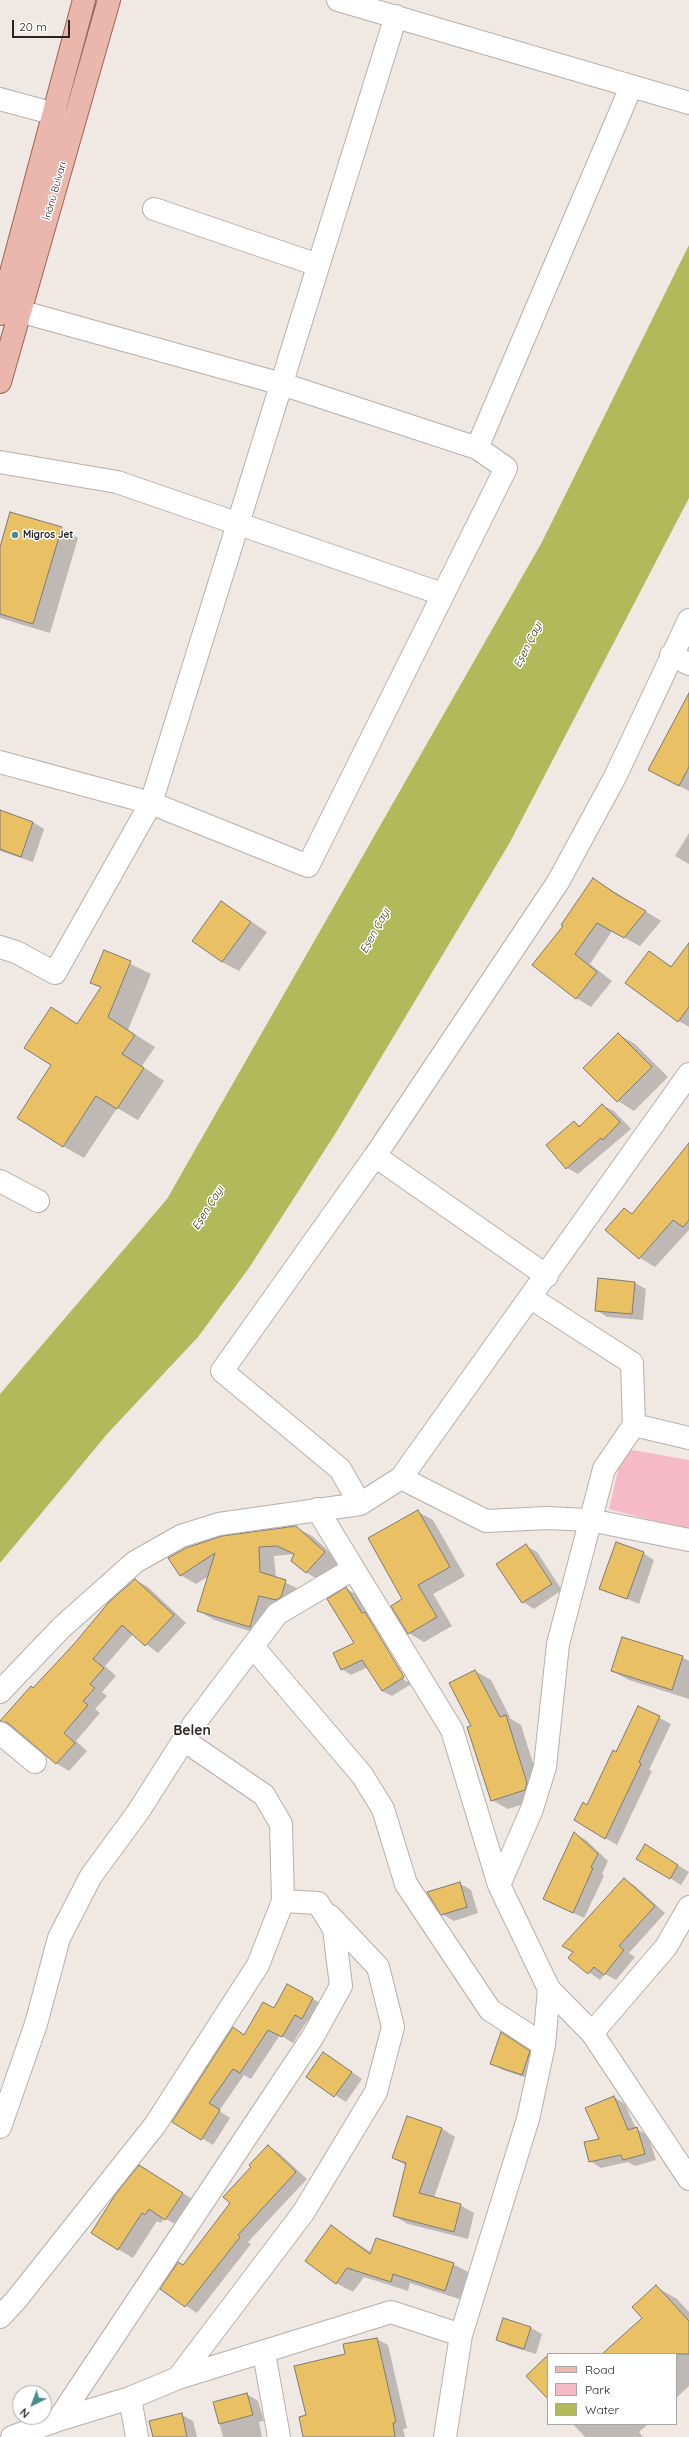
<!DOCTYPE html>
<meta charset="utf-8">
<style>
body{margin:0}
#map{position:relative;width:689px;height:2437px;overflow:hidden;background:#efe8e3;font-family:Quicksand,sans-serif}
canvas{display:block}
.legend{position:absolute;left:547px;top:2353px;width:130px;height:72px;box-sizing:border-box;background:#fff;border:1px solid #a8a7a7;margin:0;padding:5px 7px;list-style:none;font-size:12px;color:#262322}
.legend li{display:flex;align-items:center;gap:8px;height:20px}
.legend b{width:20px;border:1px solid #a8a7a7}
.north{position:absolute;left:12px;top:2385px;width:40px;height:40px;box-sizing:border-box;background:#fff;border:1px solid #a8a7a7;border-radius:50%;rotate:222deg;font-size:11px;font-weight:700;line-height:16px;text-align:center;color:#262322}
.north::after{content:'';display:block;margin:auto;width:14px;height:18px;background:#458d8f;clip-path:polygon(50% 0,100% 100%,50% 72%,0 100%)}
.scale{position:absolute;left:12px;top:20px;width:58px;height:18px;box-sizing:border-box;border:2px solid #262322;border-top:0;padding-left:5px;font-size:12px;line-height:14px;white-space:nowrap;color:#262322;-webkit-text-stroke:3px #fff;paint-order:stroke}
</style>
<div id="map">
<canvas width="689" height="2437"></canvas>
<ul class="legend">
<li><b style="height:5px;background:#ebb7ad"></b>Road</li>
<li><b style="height:11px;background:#f6b9c8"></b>Park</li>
<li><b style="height:11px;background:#b0ba5a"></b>Water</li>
</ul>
<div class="north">N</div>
<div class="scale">20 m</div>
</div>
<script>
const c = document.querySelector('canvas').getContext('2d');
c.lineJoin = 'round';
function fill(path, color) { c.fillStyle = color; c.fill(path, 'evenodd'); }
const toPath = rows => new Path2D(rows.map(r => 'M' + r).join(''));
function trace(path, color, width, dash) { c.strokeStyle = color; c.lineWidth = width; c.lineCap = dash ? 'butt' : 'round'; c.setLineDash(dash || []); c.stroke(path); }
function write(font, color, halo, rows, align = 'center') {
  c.font = font + ' Quicksand,sans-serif'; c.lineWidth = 3; c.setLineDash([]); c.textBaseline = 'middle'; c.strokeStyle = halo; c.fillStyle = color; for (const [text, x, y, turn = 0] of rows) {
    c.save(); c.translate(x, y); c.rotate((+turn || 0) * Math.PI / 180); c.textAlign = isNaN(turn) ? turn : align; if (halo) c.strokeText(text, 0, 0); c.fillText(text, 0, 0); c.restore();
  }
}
fill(toPath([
 [632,1450,689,1460,689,1530,609,1509,621,1458]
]), '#f6b9c8');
fill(toPath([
 [689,245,689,498,509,844,337,1131,249,1268,198,1337,108,1433,0,1563,0,1394,167,1199,542,542]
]), '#b0ba5a');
fill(toPath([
 [11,513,62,528,78,538,50,633,0,618,0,550],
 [689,695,689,791,664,778],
 [0,811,33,822,44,829,33,862,0,851],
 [689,833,689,864,675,856],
 [594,879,661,921,640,946,612,931,590,964,612,981,591,1007,576,998,565,926],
 [222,902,267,932,239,971,222,962],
 [689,945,689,1027,679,1021,649,952,673,967],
 [104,951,151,974,128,1030,155,1047,142,1066,164,1081,138,1120,117,1108,84,1158,63,1146,53,1065,51,1008,78,1024,102,988,91,982],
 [618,1034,635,1044,668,1077,634,1111,618,1101],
 [602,1105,614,1111,631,1129,578,1174,567,1168,574,1122,581,1126],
 [689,1145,689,1230,655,1267,640,1258,607,1230,624,1209,633,1214],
 [635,1283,646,1289,643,1320,607,1317,596,1310],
 [418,1512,433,1520,465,1576,433,1594,452,1626,424,1642,409,1633,404,1600],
 [295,1527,312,1536,340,1561,322,1582,307,1573,293,1560,295,1554,274,1556,276,1578,301,1590,266,1636,214,1620,198,1610,209,1576,196,1584,180,1575,170,1558],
 [526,1546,537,1552,562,1590,534,1609,523,1602],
 [643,1553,654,1560,639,1604,601,1588],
 [135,1580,148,1587,186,1623,158,1653,133,1634,105,1666,116,1676,102,1692,107,1696,95,1709,100,1713,76,1741,87,1751,69,1771,56,1763,15,1728,2,1721],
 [346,1589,356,1594,368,1615,375,1618,413,1683,392,1696,382,1691,368,1667,351,1675,342,1669,355,1643],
 [366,1616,369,1616,408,1681,406,1682],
 [682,1657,689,1661,689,1699,629,1680,612,1671],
 [475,1671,491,1680,511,1719,521,1725,542,1792,540,1799,508,1809,492,1800],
 [639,1707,671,1724,649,1770,652,1771,617,1845,575,1820,588,1806],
 [575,1834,586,1840,608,1861,602,1874,604,1876,584,1918,556,1905],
 [657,1852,689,1872,681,1885,670,1878],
 [624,1879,635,1886,665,1913,629,1953,635,1957,616,1980,605,1974,600,1980,570,1958],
 [459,1883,471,1890,478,1913,454,1921,442,1914],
 [287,1985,324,2005,314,2025,307,2021,293,2043,280,2035,251,2079,244,2075,219,2111,230,2118,213,2145,174,2121,233,2029,245,2035,274,2010],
 [512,2040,541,2059,533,2080,503,2070,491,2063],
 [324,2053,362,2079,346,2102,307,2077],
 [614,2097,625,2104,636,2129,648,2135,656,2160,635,2166,628,2162,601,2168,590,2161,600,2140],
 [441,2128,455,2137,434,2198,460,2205,474,2213,468,2239,408,2224,394,2216,407,2166,393,2158],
 [268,2146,279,2153,307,2179,248,2242,251,2244,197,2313,161,2289,183,2266,231,2203],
 [140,2166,197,2202,181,2227,164,2218,161,2223,157,2221,133,2258,118,2249],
 [331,2226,372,2253,453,2264,470,2273,462,2300,410,2283,408,2291,364,2277,353,2292,336,2283],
 [656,2287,677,2299,689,2312,689,2386,676,2398,676,2354,604,2354,643,2318],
 [504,2320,531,2328,542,2334,536,2354,509,2346,498,2339],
 [377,2339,388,2345,407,2428,403,2429,405,2437,304,2437,307,2416,346,2354],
 [247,2394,258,2401,264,2421,259,2422,262,2437,223,2437,214,2403],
 [182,2415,193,2421,197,2437,154,2437],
 [573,2424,648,2424,639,2432,643,2437,585,2437]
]), '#0003');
const building = toPath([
 [10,512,62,527,33,624,0,614,0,547,10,512],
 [689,693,689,767,679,786,648,770,689,693],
 [0,810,33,822,21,857,0,849,0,810],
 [593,878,616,894,646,911,624,938,597,923,575,954,597,972,576,999,532,965,563,926,561,925,593,878],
 [221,901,251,922,222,962,192,941,221,901],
 [689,943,689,1007,678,1022,625,983,649,951,671,967,689,943],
 [104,950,131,961,108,1017,135,1035,122,1054,144,1068,117,1109,96,1096,63,1147,17,1118,51,1065,24,1048,51,1007,77,1024,101,987,90,983,104,950],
 [618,1033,652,1067,617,1102,583,1068,618,1033],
 [602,1104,620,1122,603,1140,601,1138,566,1169,546,1145,574,1121,579,1127,602,1104],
 [689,1143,689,1220,683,1227,673,1220,639,1259,605,1230,624,1208,632,1214,689,1143],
 [598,1278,635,1282,632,1314,595,1311,598,1278],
 [418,1510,450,1567,418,1585,437,1617,408,1634,391,1606,402,1599,368,1538,418,1510],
 [296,1526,325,1552,306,1573,291,1561,294,1554,277,1546,259,1547,260,1572,286,1580,281,1597,276,1600,259,1596,250,1627,197,1611,215,1553,180,1576,168,1558,186,1548,222,1536,296,1526],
 [616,1542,644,1552,627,1599,599,1589,616,1542],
 [526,1544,552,1584,522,1603,496,1564,526,1544],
 [135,1579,174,1615,145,1646,122,1625,93,1659,104,1668,90,1684,95,1688,83,1701,88,1705,64,1733,75,1743,56,1764,8,1723,0,1721,31,1686,33,1688,74,1644,109,1602,135,1579],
 [346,1587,362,1613,365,1612,404,1677,382,1691,362,1660,341,1670,333,1653,354,1643,327,1599,346,1587],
 [622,1637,683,1656,672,1690,611,1671,622,1637],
 [475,1670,500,1717,506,1715,527,1783,525,1790,491,1801,467,1727,471,1726,449,1683,475,1670],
 [638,1706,660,1716,639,1762,641,1764,605,1839,574,1820,583,1802,587,1805,613,1750,616,1752,638,1706],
 [574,1832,598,1854,591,1867,593,1868,573,1913,543,1899,574,1832],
 [645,1844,678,1865,670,1879,636,1859,645,1844],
 [624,1878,655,1906,619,1946,624,1950,604,1975,594,1967,588,1974,568,1958,573,1952,562,1946,624,1878],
 [460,1882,467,1907,441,1915,427,1892,460,1882],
 [287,1984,313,1998,302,2019,295,2015,282,2037,268,2030,240,2073,233,2069,209,2103,220,2110,201,2140,172,2122,233,2027,244,2035,263,2002,274,2008,287,1984],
 [501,2032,530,2051,522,2075,490,2064,501,2032],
 [323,2052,352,2072,334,2097,306,2077,323,2052],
 [614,2096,628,2130,637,2127,645,2154,623,2160,621,2155,589,2162,584,2142,599,2139,585,2108,614,2096],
 [407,2116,442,2128,419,2193,461,2204,454,2232,393,2216,406,2163,392,2158,407,2116],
 [268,2145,296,2172,238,2235,240,2237,185,2307,160,2289,178,2262,183,2265,230,2203,223,2197,251,2167,249,2165,268,2145],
 [139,2165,183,2193,165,2220,149,2209,145,2215,142,2213,118,2250,91,2233,115,2195,139,2165],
 [331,2225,370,2254,376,2238,454,2263,445,2291,393,2274,391,2282,347,2268,336,2284,305,2261,331,2225],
 [656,2285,689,2321,689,2354,602,2354,642,2318,632,2307,656,2285],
 [503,2318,531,2327,524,2349,496,2340,503,2318],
 [377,2338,396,2422,393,2423,395,2437,303,2437,299,2417,306,2415,294,2366,345,2354,343,2344,377,2338],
 [548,2355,548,2399,526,2376,548,2355],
 [247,2393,253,2415,219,2424,213,2402,247,2393],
 [182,2413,187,2437,153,2437,149,2421,182,2413]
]);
fill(building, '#e9c164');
trace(building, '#7d7a74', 1);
const minor = toPath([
 [338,0,689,103],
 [0,99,55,114],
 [154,209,318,265],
 [477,448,631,87],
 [0,462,117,482,442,594],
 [671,655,689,664],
 [0,762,151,803,308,866,506,468,477,448,282,384,19,311],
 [0,947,16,952,55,973,151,803,396,16],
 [375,1156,547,1276],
 [0,1181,38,1201],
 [634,1425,689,1438],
 [401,1478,486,1521,547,1518,590,1520,689,1540],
 [360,1504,340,1469,222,1371,375,1156,558,882,615,777,689,620],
 [317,1509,452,1730,499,1885,549,1989,592,2033,689,2179],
 [254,1648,362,1775,383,1809,406,1884,490,2010,544,2045],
 [0,1692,61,1628,135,1562,181,1536,219,1524,360,1504,401,1478,689,1074],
 [0,1733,35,1762],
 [499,1885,532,1809,545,1767,558,1644,604,1469,634,1425,632,1363,531,1298],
 [592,2033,666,1947,689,1907],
 [0,2127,36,2024,59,1938,91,1876,138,1812,194,1724,277,1614,353,1569],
 [0,2317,16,2300,155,2125,258,1965,283,1901,281,1824,264,1795,185,1741],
 [264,2353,279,2437],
 [178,2378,303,2213,376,2092,393,2027,378,1967,330,1916],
 [130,2398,137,2437],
 [58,2420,312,2038,341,1986,334,1929,318,1903,283,1901],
 [12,2437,58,2420,130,2398,178,2378,391,2312,461,2335],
 [445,2437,461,2335,528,2119,544,2045,549,1989]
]);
const major = toPath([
 [0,314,84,0],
 [0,382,109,0]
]);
trace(minor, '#b6afab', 24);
trace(major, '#9d6459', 24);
trace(minor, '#fff', 22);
trace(major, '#ebb7ad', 22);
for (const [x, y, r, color] of [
 [15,535,4,"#458d8f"]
]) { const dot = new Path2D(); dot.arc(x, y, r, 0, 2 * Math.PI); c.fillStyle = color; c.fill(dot); trace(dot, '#fff', 1.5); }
write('10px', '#262322', '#fff', [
 ["İnönü Bulvarı",55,191,-74]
]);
write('bold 10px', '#262322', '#fff', [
 ["Migros Jet",23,535]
], 'left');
write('italic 11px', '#2b2f05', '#fff', [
 ["Eşen Çayı",528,645,-63],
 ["Eşen Çayı",375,931,-61],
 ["Eşen Çayı",208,1208,-58]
]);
write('bold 14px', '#2f2a27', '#fff', [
 ["Belen",192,1731]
]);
</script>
